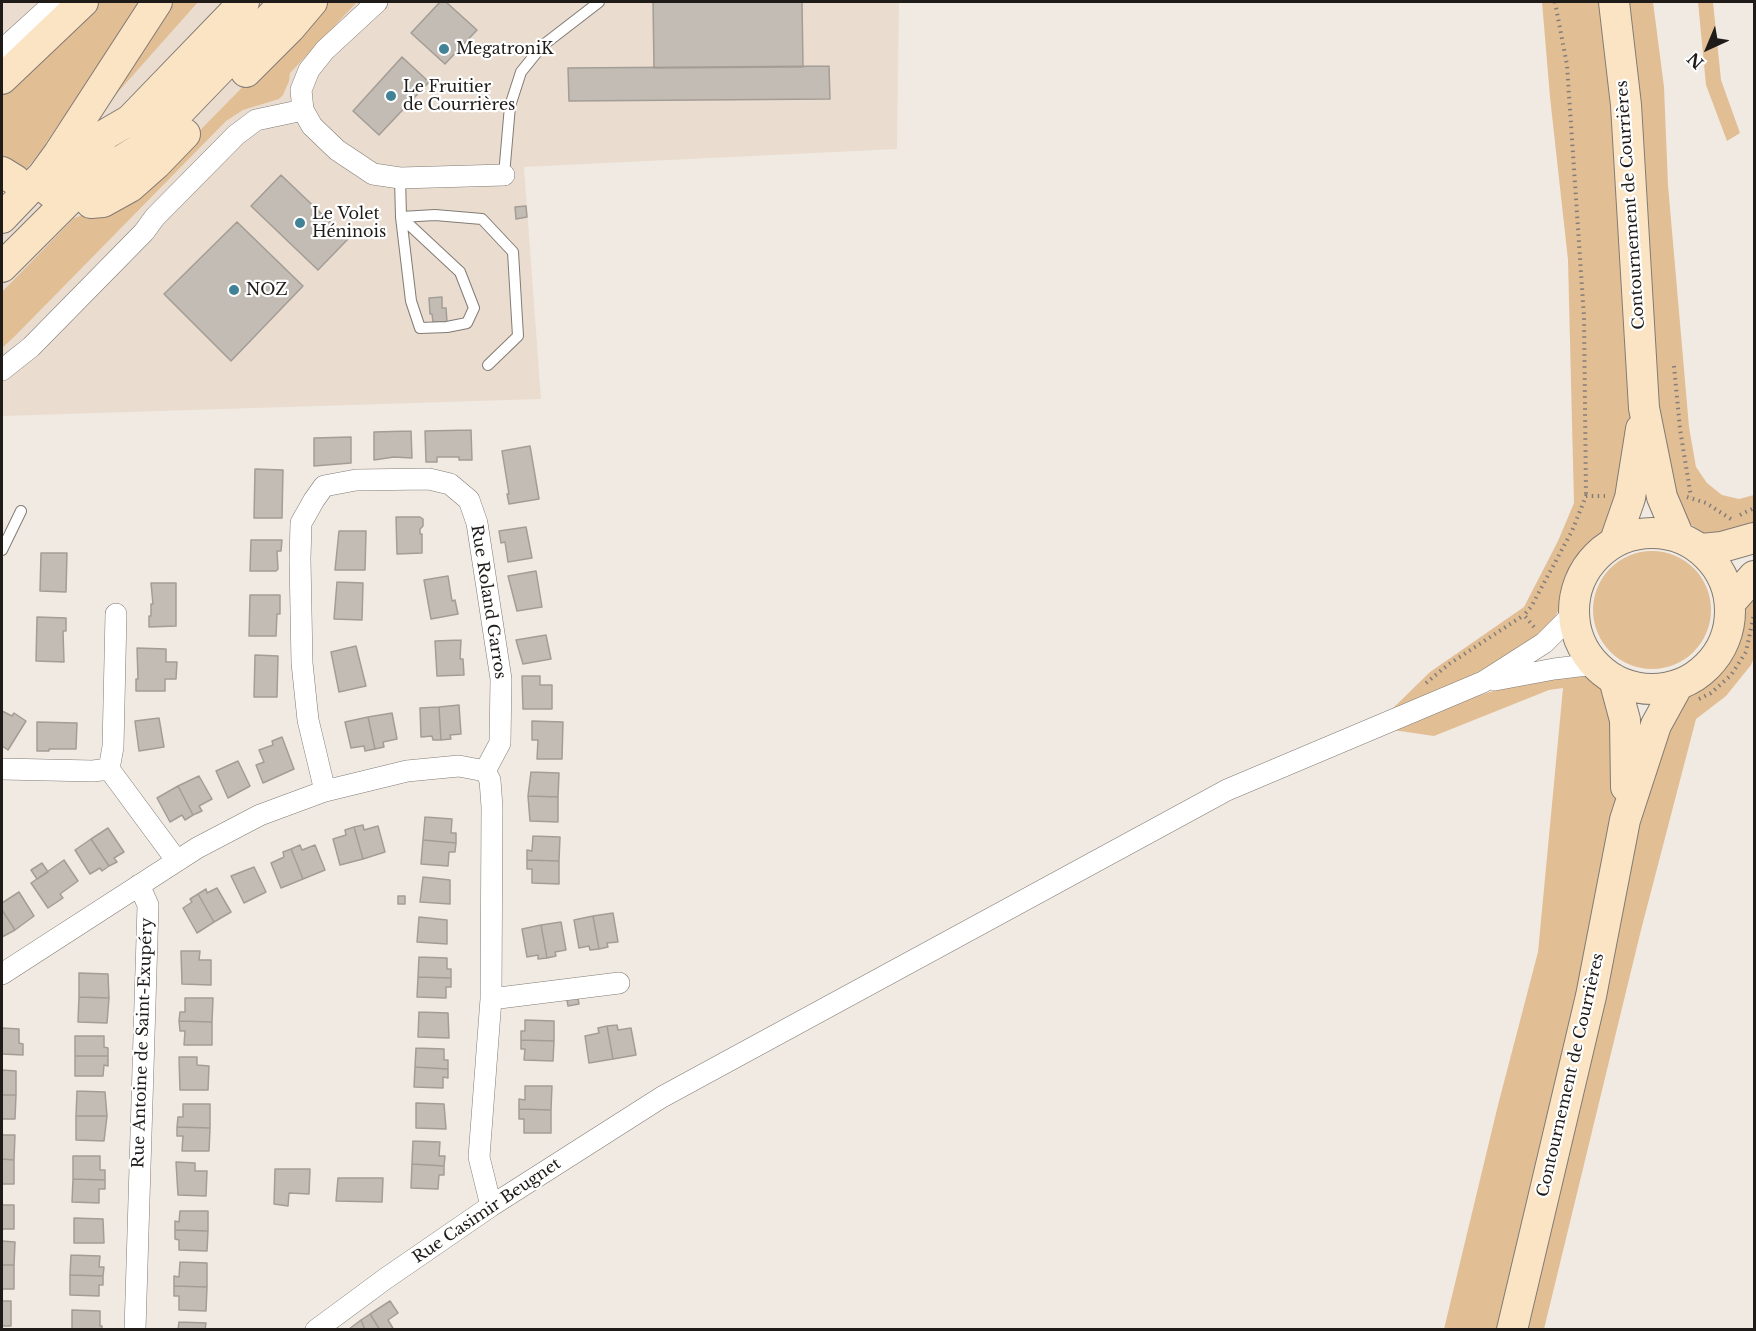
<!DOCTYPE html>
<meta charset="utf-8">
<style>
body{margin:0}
#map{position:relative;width:1756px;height:1331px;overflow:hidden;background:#f1eae2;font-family:"Libre Baskerville",serif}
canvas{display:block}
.frame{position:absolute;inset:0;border:3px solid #1e1b18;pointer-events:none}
.north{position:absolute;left:1678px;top:18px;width:60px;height:60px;-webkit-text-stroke:4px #fff;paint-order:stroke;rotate:224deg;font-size:16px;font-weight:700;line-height:24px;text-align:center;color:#1e1b18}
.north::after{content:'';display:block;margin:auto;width:21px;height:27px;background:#1e1b18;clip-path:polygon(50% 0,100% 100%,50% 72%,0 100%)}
</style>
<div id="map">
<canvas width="1756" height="1331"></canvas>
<div class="frame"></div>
<div class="north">N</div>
</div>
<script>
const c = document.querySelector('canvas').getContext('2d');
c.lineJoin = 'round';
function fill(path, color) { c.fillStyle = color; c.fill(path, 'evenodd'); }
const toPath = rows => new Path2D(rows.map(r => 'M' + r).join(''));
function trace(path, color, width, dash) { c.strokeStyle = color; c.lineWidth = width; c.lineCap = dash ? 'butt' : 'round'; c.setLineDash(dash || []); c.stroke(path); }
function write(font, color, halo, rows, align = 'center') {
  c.font = font + ' "Libre Baskerville",serif'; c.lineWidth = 4.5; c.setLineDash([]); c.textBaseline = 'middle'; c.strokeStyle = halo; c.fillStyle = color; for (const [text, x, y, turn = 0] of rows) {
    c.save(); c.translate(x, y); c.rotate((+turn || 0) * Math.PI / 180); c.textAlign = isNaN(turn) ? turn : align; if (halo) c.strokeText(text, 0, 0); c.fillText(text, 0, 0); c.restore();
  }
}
fill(toPath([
 [2,2,899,2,897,149,524,167,541,399,2,416]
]), '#eaddd0');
fill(toPath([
 [93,2,148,2,69,125,60,122,40,152,24,172,2,160,2,91],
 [166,2,198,2,102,110],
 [319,2,357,2,290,73,289,81,283,95,279,99,243,110,226,121,15,336,2,348,2,292,74,218,89,213,151,180,286,43],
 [1542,2,1601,2,1614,121,1632,418,1631,449,1606,533,1587,544,1572,565,1564,582,1562,601,1554,620,1535,640,1446,690,1390,711,1430,672,1524,607,1558,541,1574,503,1568,260,1550,97],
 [1628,2,1653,2,1664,87,1668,185,1689,427,1696,467,1707,483,1722,495,1739,499,1754,495,1754,532,1707,536,1682,518,1662,452,1654,355,1638,81],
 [1698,2,1713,2,1721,80,1740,133,1727,141,1706,85],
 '1593 610a59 59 0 1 1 118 0a59 59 0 1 1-118 0Z',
 [1754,589,1754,658,1751,665,1726,696,1696,719,1641,930,1544,1329,1524,1330,1648,774,1676,703,1714,678,1730,659,1738,641,1746,604],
 [1573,674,1586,677,1606,692,1617,770,1614,825,1580,988,1498,1329,1444,1329,1498,1105,1538,952,1563,688,1549,690,1434,736,1393,730,1462,701,1521,682]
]), '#e2be95');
const building = toPath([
 [440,2,446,2,477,30,445,64,411,33,440,2],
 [653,2,802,2,803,67,654,68,653,2],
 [402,57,429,82,379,135,353,111,402,57],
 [829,66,830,99,569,101,568,68,829,66],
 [281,175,348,239,318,270,251,206,281,175],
 [526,206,527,217,516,219,515,207,526,206],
 [237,222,303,286,231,361,164,294,237,222],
 [442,297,442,308,446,308,447,322,433,322,432,314,430,314,429,298,442,297],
 [471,430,472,460,459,460,459,457,437,457,437,462,426,462,425,431,471,430],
 [411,431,412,458,394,457,374,460,374,432,411,431],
 [351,437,351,463,314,466,314,438,351,437],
 [530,446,539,499,509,504,507,494,509,494,502,451,530,446],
 [255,469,283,470,282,518,254,518,255,469],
 [396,517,420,517,423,519,423,526,420,529,420,534,422,534,422,553,397,554,396,517],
 [526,527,532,558,508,562,505,542,501,543,499,531,526,527],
 [339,531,366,531,365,570,335,570,339,531],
 [251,540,282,540,281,551,277,551,278,569,276,571,250,571,251,540],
 [41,553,67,553,66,592,40,591,41,553],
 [536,571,542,607,517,611,508,576,536,571],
 [448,576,452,601,455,600,458,614,431,619,424,580,448,576],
 [337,582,363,583,362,620,334,619,337,582],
 [151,583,176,583,176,626,149,627,149,616,151,616,151,604,153,604,151,583],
 [250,595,280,595,280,614,277,614,276,636,249,636,250,595],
 [37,617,66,618,66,631,63,631,64,662,36,661,37,617],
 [546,635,551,659,523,664,516,640,546,635],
 [461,640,460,659,463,659,464,675,437,676,435,641,461,640],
 [356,646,366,686,339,692,331,652,356,646],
 [137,648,166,649,166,662,177,662,176,679,165,679,165,691,136,691,136,679,138,679,137,648],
 [255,655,278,656,277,697,254,697,255,655],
 [522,676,540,676,540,685,552,685,552,709,523,709,522,676],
 [459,705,461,734,450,735,451,739,441,740,439,707,459,705],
 [439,707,441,740,433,740,432,736,421,737,420,708,439,707],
 [2,711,12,716,14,713,26,721,8,750,2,746,2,711],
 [392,713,397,739,383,742,384,747,375,749,368,717,392,713],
 [368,717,375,749,365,751,364,746,351,748,345,722,368,717],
 [159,718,164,747,139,751,135,721,159,718],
 [532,721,563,722,562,759,537,759,538,740,532,740,532,721],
 [37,722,77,723,76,749,49,749,49,751,37,751,37,722],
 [282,737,294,769,263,783,256,765,264,762,259,750,273,745,272,741,282,737],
 [238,761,250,786,228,798,216,771,238,761],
 [531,772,559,773,558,797,528,796,531,772],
 [199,776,212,799,199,806,202,811,193,815,178,786,199,776],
 [178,786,193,815,185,820,182,815,170,822,157,798,178,786],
 [528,796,558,797,558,822,530,821,528,796],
 [425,817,452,819,451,833,456,833,456,843,423,840,425,817],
 [363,825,364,830,378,826,385,852,363,859,354,827,363,825],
 [354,827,363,859,340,865,333,839,346,835,345,830,354,827],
 [108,828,124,852,114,858,117,862,109,866,91,839,108,828],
 [533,836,560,837,559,861,527,860,527,850,532,851,533,836],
 [91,839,109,866,102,871,100,868,90,874,75,850,91,839],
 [423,840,456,843,455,852,449,852,448,866,421,864,423,840],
 [300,845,302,850,315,845,325,870,303,879,291,849,300,845],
 [291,849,303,879,281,888,271,863,284,857,283,852,291,849],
 [64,860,78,881,60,894,63,898,48,908,31,883,64,860],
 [527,860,559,861,559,884,532,883,532,869,527,869,527,860],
 [42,863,48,872,37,879,31,870,42,863],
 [254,867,266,892,244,903,231,876,254,867],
 [423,877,450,880,450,904,420,902,423,877],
 [217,888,231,912,214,922,198,894,206,889,207,893,217,888],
 [19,892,34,916,15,930,2,910,2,903,19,892],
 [198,894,214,922,197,933,183,908,192,902,190,899,198,894],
 [398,896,405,896,405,904,398,904,398,896],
 [2,910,15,930,2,937,2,910],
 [613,913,618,942,607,943,608,947,599,949,593,916,613,913],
 [593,916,599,949,590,950,589,946,579,948,574,920,593,916],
 [419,917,447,920,447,944,417,942,419,917],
 [561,922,566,950,555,952,556,956,547,958,541,925,561,922],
 [541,925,547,958,538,959,538,955,527,957,522,929,541,925],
 [181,951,200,951,199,960,211,960,211,985,182,984,181,951],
 [419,957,447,958,447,969,451,969,451,978,418,977,419,957],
 [79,973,108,974,109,998,79,997,79,973],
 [418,977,451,978,451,987,446,987,446,998,417,997,418,977],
 [577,993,579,1004,568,1006,566,995,577,993],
 [79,997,109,998,107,1023,78,1022,79,997],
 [185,998,213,998,212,1022,179,1021,180,1012,185,1012,185,998],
 [419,1012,448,1013,449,1038,418,1037,419,1012],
 [525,1020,554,1021,554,1041,521,1040,521,1031,525,1031,525,1020],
 [179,1021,212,1022,212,1045,184,1045,185,1031,180,1031,179,1021],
 [617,1025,618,1030,631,1028,636,1055,613,1059,607,1026,617,1025],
 [607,1026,613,1059,589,1063,585,1036,599,1033,598,1028,607,1026],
 [2,1028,19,1029,19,1043,23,1044,23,1055,2,1054,2,1028],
 [75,1036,104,1036,104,1047,108,1048,108,1056,75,1056,75,1036],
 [521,1040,554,1041,553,1061,524,1060,525,1049,521,1049,521,1040],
 [416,1048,444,1049,444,1060,448,1060,448,1069,415,1067,416,1048],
 [75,1056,108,1056,108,1066,104,1065,103,1076,75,1076,75,1056],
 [179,1057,197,1057,197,1065,209,1066,208,1090,180,1090,179,1057],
 [415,1067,448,1069,448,1078,443,1077,443,1088,414,1087,415,1067],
 [2,1070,16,1071,16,1095,2,1095,2,1070],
 [525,1086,552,1086,551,1110,519,1109,519,1099,525,1100,525,1086],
 [77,1091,105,1092,107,1116,76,1116,77,1091],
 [2,1095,16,1095,15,1119,2,1119,2,1095],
 [416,1103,444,1104,446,1129,416,1128,416,1103],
 [183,1104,210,1104,210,1128,177,1127,178,1117,183,1117,183,1104],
 [519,1109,551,1110,551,1133,524,1133,524,1119,519,1119,519,1109],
 [76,1116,107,1116,104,1141,76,1140,76,1116],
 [177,1127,210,1128,209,1151,182,1151,183,1136,177,1136,177,1127],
 [2,1135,15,1135,14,1160,2,1159,2,1135],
 [413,1141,440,1142,439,1156,445,1156,444,1166,412,1164,413,1141],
 [73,1156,100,1156,100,1170,105,1170,105,1180,73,1179,73,1156],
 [2,1159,14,1160,14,1184,2,1184,2,1159],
 [176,1162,195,1163,195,1171,207,1171,206,1196,178,1195,176,1162],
 [412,1164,444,1166,444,1175,439,1175,438,1189,411,1188,412,1164],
 [275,1169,310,1169,309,1194,289,1193,288,1206,274,1204,275,1169],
 [338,1178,383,1178,382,1202,336,1201,338,1178],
 [73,1179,105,1180,105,1189,99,1189,99,1203,72,1202,73,1179],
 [2,1205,14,1205,14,1229,2,1229,2,1205],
 [180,1211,208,1211,208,1231,175,1230,175,1221,179,1222,180,1211],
 [74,1218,103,1219,104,1243,74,1243,74,1218],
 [175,1230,208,1231,207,1251,179,1250,179,1240,175,1239,175,1230],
 [2,1241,15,1242,14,1265,2,1265,2,1241],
 [71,1255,100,1256,99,1267,104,1267,103,1276,70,1275,71,1255],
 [180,1262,207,1263,207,1287,174,1286,174,1276,179,1277,180,1262],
 [2,1265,14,1265,14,1289,2,1289,2,1265],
 [70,1275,103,1276,103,1285,99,1285,99,1296,70,1295,70,1275],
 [174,1286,207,1287,206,1311,179,1310,179,1296,174,1296,174,1286],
 [2,1301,11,1301,11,1326,2,1326,2,1301],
 [390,1301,398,1313,388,1320,394,1330,380,1330,370,1314,390,1301],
 [72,1310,100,1311,100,1326,102,1326,102,1330,72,1330,72,1310],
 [370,1314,380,1330,365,1330,361,1320,370,1314],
 [361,1320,365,1330,349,1330,349,1329,361,1320],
 [179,1322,206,1323,205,1330,178,1330,179,1322]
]);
fill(building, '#c3bcb4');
trace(building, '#a49d96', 1.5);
const lane = toPath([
 [504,175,510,106,521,72,542,46,599,2],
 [400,178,401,217,411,301,420,328,447,327,467,323,474,308,460,272,401,217],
 [401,217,435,215,482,219,513,252,518,336,488,365],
 [2,550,21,511]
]);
const street = toPath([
 [377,2,325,50,309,70,301,90,303,110,312,126,337,150,373,174,400,178,504,175],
 [2,50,55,2],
 [2,370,31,347,144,232,155,217,236,135,256,120,303,110],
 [116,614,113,747,109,769,177,861],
 [1495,680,1554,669,1595,664],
 [2,769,93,771,109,769],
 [485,771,490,780,492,807,491,999,479,1157,491,1206],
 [325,791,308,720,302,663,300,559,301,523,314,500,324,486,356,480,429,479,450,484,469,500,477,523,501,679,500,743,485,771],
 [2,974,197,848,260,815,325,791,407,771,459,766,485,771],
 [491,999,619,983],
 [135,1330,148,905,139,885],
 [316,1330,385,1279,491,1206,662,1097,1227,790,1483,682,1544,643,1574,613]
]);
const secondary = toPath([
 [1614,2,1626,105,1644,408,1662,497,1679,537],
 [246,72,290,28,312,2],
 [2,79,83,2],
 [2,172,15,180],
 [50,192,106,134,130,120,244,2],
 [91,203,103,202,130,187,156,164,185,134],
 [2,218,43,175,59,153,157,2],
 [2,267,82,187,101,173,148,144,285,2],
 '1574 611a78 78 0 1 1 156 0a78 78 0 1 1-156 0Z',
 [1615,541,1630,498,1641,429],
 [1701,549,1722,547,1754,538],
 [1730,603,1754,576],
 [1614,679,1625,720,1626,787],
 [1512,1330,1591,996,1625,820,1656,725,1678,685]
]);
trace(lane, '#817b74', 12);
trace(street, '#817b74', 22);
trace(secondary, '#817b74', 32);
trace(toPath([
 [1555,2,1567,65,1584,317,1586,496],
 [1674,366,1680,429,1691,497],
 [1687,497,1706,503,1731,519],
 [1740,515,1754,508],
 [1534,627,1524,615,1531,607,1572,531,1586,496,1605,496],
 [1426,683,1449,664,1524,615],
 [1699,699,1711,693,1731,675,1746,652,1754,614]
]), '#827d78', 4, [1.5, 4.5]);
trace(lane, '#fff', 10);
trace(street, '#fff', 21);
trace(secondary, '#fbe4c4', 30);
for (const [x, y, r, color] of [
 [444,49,6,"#428296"],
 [391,96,6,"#428296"],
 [300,223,6,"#428296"],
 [234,290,6,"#428296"]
]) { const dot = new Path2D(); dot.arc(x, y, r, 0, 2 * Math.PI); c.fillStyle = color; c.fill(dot); trace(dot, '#fff', 2); }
write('16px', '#1e1b18', '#fff', [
 ["MegatroniK",456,49],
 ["Le Fruitier",403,87],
 ["de Courrières",403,105],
 ["Le Volet",312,214],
 ["Héninois",312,232],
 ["NOZ",246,290]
], 'left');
write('16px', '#1e1b18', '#fff', [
 ["Contournement de Courrières",1631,205,-94],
 ["Rue Roland Garros",488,602,81],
 ["Rue Antoine de Saint-Exupéry",143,1043,-88],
 ["Contournement de Courrières",1571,1075,-77],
 ["Rue Casimir Beugnet",487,1211,-34]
]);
</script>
